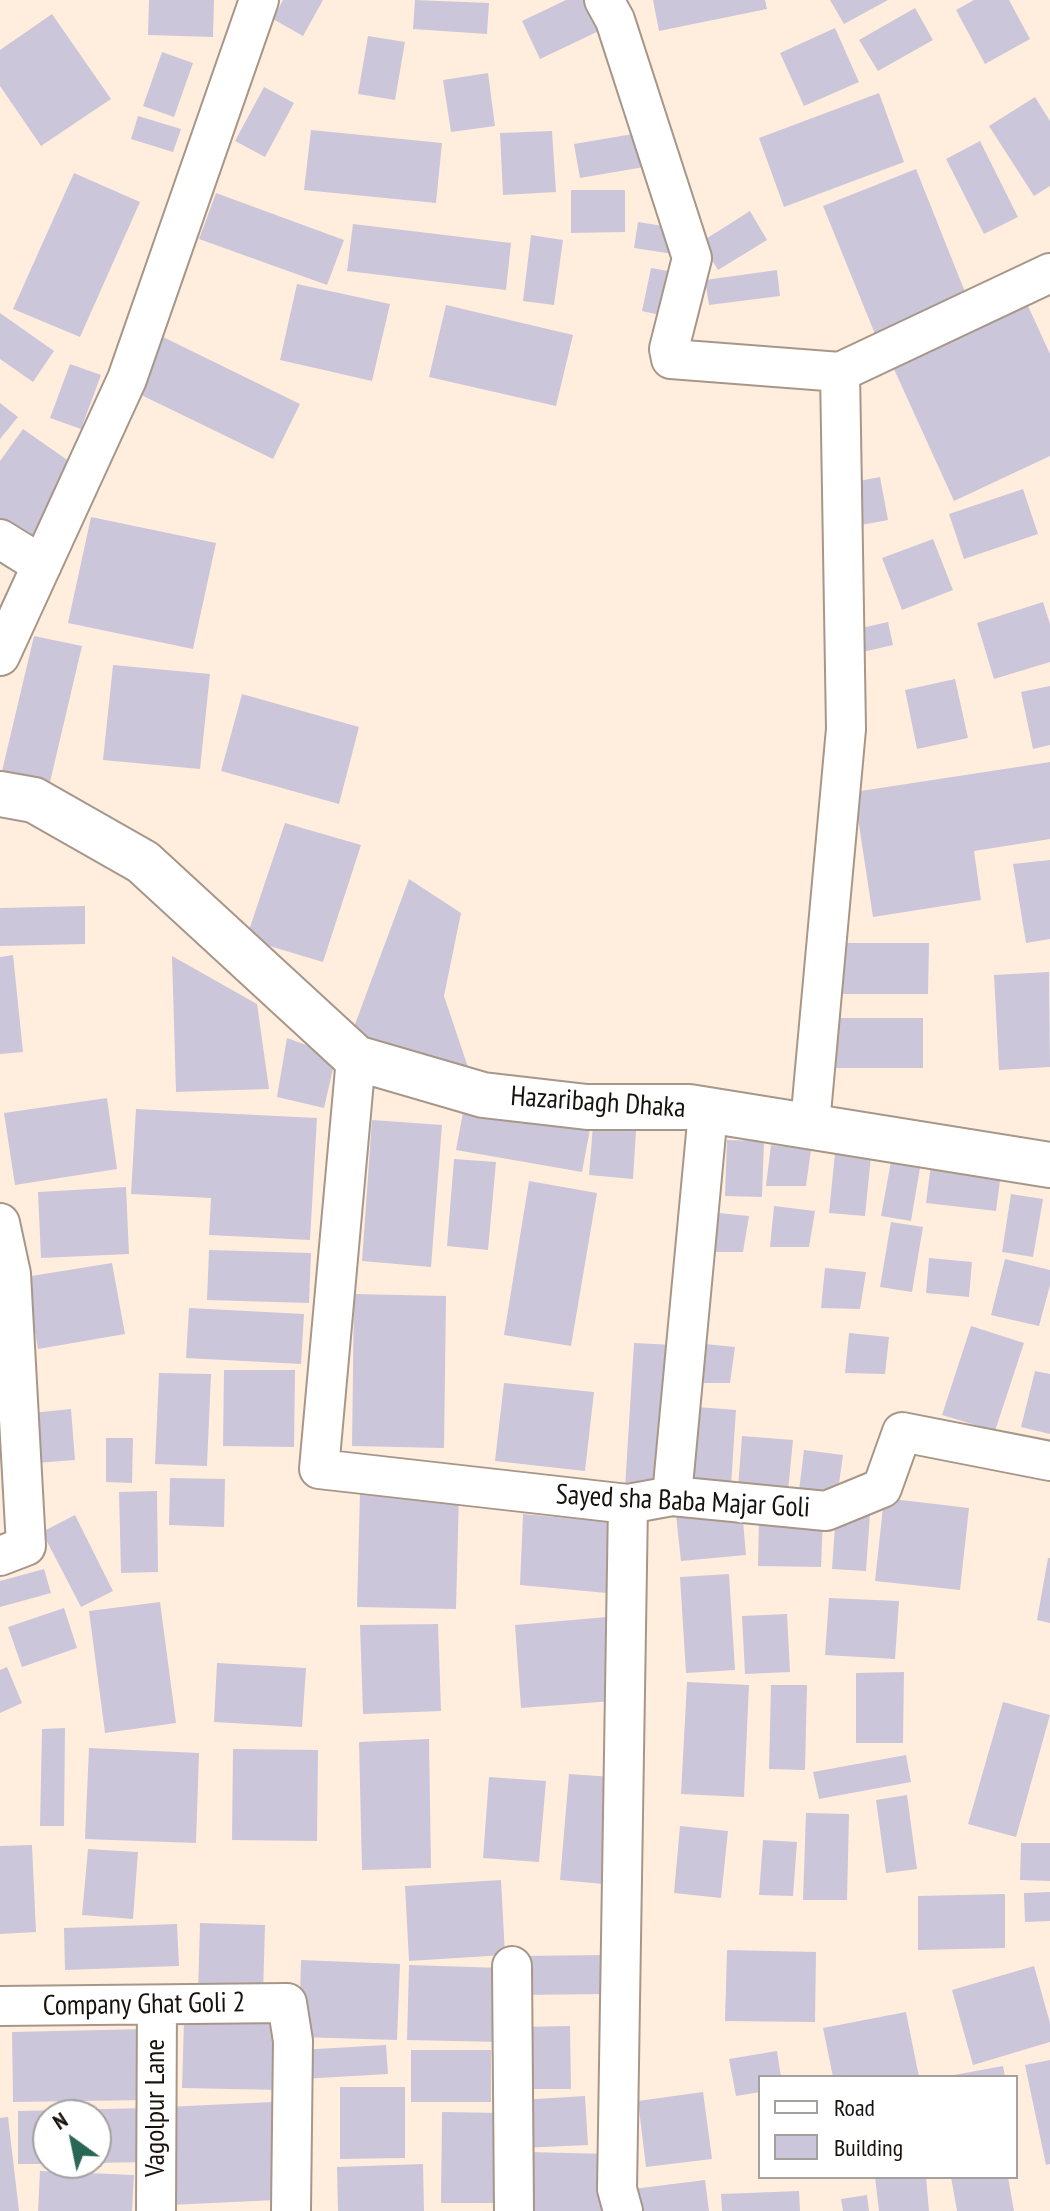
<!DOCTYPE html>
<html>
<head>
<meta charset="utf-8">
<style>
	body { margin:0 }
	#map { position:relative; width:1050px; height:2211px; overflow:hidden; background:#ffeede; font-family:"PT Sans Narrow",sans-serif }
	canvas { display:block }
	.legend { position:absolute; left:758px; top:2075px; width:260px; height:104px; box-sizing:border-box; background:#fff; border:2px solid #a3a09e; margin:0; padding:10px 14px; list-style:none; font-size:24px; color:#18120d }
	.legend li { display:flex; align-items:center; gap:16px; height:40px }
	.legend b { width:40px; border:2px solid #a3a09e }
	.north { position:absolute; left:32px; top:2099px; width:80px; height:80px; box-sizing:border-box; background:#fff; border:2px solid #a3a09e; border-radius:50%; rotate:327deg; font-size:22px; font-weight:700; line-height:32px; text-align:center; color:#18120d }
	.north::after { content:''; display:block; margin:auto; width:28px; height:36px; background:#286754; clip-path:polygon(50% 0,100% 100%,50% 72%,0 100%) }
</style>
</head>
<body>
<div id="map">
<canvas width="1050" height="2211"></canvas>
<ul class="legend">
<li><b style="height:10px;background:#fff"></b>Road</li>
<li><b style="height:22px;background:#ccc6da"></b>Building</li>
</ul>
<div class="north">N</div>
</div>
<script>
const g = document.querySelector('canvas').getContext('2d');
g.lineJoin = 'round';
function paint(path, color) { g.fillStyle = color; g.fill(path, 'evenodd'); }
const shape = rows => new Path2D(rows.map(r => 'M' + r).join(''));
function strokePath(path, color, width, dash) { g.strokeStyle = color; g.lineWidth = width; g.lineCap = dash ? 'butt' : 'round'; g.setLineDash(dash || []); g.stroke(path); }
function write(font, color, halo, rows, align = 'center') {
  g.font = font + ' "PT Sans Narrow",sans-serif'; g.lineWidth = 7; g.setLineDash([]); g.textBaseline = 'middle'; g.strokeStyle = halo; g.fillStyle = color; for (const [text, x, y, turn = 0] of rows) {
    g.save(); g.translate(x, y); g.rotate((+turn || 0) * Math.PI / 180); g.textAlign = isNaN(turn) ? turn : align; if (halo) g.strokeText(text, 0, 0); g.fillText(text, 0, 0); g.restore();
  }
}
const building = shape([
	[149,0,214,0,213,37,148,35],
	[283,0,323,0,303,36,273,19],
	[415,0,489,3,487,34,413,29],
	[566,0,586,0,601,30,540,59,522,21],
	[653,0,765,0,767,9,659,31],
	[830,0,888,0,844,24],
	[974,0,1009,0,1030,39,985,64,956,10],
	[915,8,933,40,878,71,859,40],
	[52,14,111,99,41,146,0,86,0,50],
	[835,28,859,82,804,106,780,53],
	[368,36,405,42,395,100,358,94],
	[162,52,193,63,174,117,143,106],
	[488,73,495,126,451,132,443,80],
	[264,87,294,103,265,157,235,141],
	[879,93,904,162,784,207,759,138],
	[1035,97,1050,121,1050,186,1034,196,989,126],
	[138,116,181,129,173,152,131,139],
	[311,130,442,143,436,203,304,190],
	[552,131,556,192,503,195,500,133],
	[639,133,644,167,580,178,574,144],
	[980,141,1018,217,984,234,946,159],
	[916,169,969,302,877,339,823,206],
	[74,173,140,202,80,337,13,309],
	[571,190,625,190,625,232,571,233],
	[216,193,344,240,327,285,199,239],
	[750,211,767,240,718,270,701,242],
	[638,222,676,228,673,254,634,248],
	[353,224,511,243,506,290,347,271],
	[531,235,563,240,554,305,523,301],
	[651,268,674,272,664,316,642,311],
	[777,270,780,296,709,305,705,280],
	[297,284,390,304,372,381,280,360],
	[1023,295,1050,354,1050,456,954,501,888,356],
	[446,305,573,335,556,406,429,377],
	[0,313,54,351,33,382,0,359],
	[161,336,300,404,273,459,133,391],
	[70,364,101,375,81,429,50,418],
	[0,403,18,417,0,439],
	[23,429,83,471,32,542,0,520,0,461],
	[880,477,888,520,856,526,848,483],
	[1023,489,1038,534,964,559,949,514],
	[91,517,216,543,193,649,68,623],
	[933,539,953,590,902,610,882,558],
	[1043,602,1050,624,1050,662,994,679,977,623],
	[888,622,893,645,854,654,848,631],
	[34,636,82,646,50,782,2,771],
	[113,665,210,674,200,769,103,760],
	[955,679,968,738,917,749,905,690],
	[1050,686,1050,745,1033,749,1021,692],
	[242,694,359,727,339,804,221,771],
	[1050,762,1050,839,974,851,981,900,873,917,854,792],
	[285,823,361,845,323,962,246,939],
	[1050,860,1050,939,1026,943,1013,864],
	[409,879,461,913,444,996,471,1076,348,1043],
	[85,906,85,944,0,946,0,908],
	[835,943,929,943,928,994,834,994],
	[13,955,23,1052,0,1054,0,957],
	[172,956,257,1004,269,1089,176,1092],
	[1049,972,1050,1067,999,1070,994,975],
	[829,1018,923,1018,923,1068,829,1068],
	[287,1038,336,1056,324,1108,277,1097],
	[107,1098,117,1169,15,1185,4,1113],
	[464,1107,590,1129,582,1172,456,1150],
	[136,1109,317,1118,310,1240,209,1235,211,1198,131,1194],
	[594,1113,637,1115,633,1179,589,1175],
	[372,1120,442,1125,431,1267,362,1261],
	[727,1140,764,1141,762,1197,725,1196],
	[836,1143,872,1146,865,1216,829,1213],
	[771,1145,811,1150,806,1186,766,1186],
	[894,1145,923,1150,911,1221,881,1216],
	[932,1157,1002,1165,996,1211,926,1203],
	[454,1159,496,1162,488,1250,447,1246],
	[529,1181,597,1193,571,1346,504,1335],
	[126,1187,129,1254,41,1258,38,1192],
	[1011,1194,1043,1199,1033,1257,1002,1252],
	[774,1206,815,1211,809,1247,770,1247],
	[709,1212,749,1216,743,1252,704,1252],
	[891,1222,923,1227,912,1292,880,1287],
	[209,1250,311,1253,309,1303,207,1300],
	[929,1258,972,1262,969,1297,926,1293],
	[1005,1259,1050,1270,1050,1285,1039,1326,991,1315],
	[112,1263,125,1334,38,1349,25,1277],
	[825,1268,866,1272,860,1309,821,1308],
	[354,1294,446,1296,444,1448,352,1446],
	[189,1308,304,1314,301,1364,186,1358],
	[971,1326,1024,1343,995,1431,942,1415],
	[849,1333,889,1337,885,1374,845,1373],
	[634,1343,674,1345,665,1490,625,1488],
	[695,1343,735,1347,730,1383,690,1383],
	[224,1370,295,1370,294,1447,223,1446],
	[1035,1371,1050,1374,1050,1434,1021,1427],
	[159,1373,211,1374,207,1466,155,1464],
	[504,1383,594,1392,585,1471,495,1461],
	[697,1407,736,1410,731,1486,690,1482],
	[71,1409,75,1460,36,1463,32,1413],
	[742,1436,793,1440,788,1491,738,1487],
	[106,1438,133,1438,132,1483,106,1482],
	[804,1450,843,1455,838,1491,799,1491],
	[170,1478,225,1479,224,1527,169,1525],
	[157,1491,158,1572,121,1573,119,1492],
	[360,1491,459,1494,456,1609,357,1607],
	[884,1498,969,1508,960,1590,875,1581],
	[742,1509,746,1555,681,1561,676,1515],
	[836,1512,870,1514,866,1571,832,1569],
	[523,1514,611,1522,607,1593,520,1585],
	[75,1515,113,1591,81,1607,42,1532],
	[759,1517,823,1518,821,1567,758,1566],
	[1048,1558,1050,1558,1050,1623,1037,1620],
	[44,1569,51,1593,0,1607,0,1581],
	[729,1574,735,1670,686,1673,680,1577],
	[829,1598,899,1601,895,1659,825,1655],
	[160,1602,176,1723,105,1733,89,1611],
	[64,1608,77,1648,22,1667,8,1627],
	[787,1614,790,1672,745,1674,742,1616],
	[607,1617,613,1701,521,1708,515,1625],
	[438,1624,441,1711,363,1714,360,1625],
	[217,1663,306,1668,302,1727,214,1722],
	[7,1667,22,1703,0,1713,0,1670],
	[904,1672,903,1743,856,1743,856,1673],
	[687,1682,749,1685,744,1797,681,1794],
	[771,1685,807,1685,805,1770,769,1769],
	[1003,1702,1050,1715,1016,1837,968,1824],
	[65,1728,64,1826,40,1826,42,1729],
	[429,1739,431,1868,362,1870,359,1742],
	[89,1748,199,1753,196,1843,85,1839],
	[233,1749,318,1750,317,1841,232,1840],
	[906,1755,911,1782,819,1799,813,1772],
	[569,1774,613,1777,603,1884,560,1880],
	[489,1777,546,1781,539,1862,483,1858],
	[907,1795,917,1869,886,1873,876,1800],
	[806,1813,849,1814,847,1900,803,1900],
	[680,1826,728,1831,721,1898,674,1893],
	[763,1840,797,1842,793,1896,759,1895],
	[1021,1843,1050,1843,1050,1881,1020,1880],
	[32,1845,36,1932,0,1934,0,1846],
	[88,1849,138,1852,133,1919,82,1915],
	[501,1880,505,1955,409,1961,405,1886],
	[1050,1892,1050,1921,1025,1922,1024,1893],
	[1005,1894,1005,1948,918,1950,918,1896],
	[200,1923,265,1925,263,1995,198,1993],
	[177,1924,179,1966,65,1970,64,1928],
	[727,1950,816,1952,815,2022,725,2021],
	[605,1955,606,1994,519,1995,518,1956],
	[301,1960,400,1964,397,2040,299,2037],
	[409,1965,503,1968,501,2042,407,2040],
	[1034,1966,1050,2023,1050,2042,973,2065,952,1990],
	[906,2012,919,2077,833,2077,823,2028],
	[184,2021,283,2024,281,2090,182,2088],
	[570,2026,571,2089,518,2089,518,2027],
	[146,2029,148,2100,13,2102,12,2032],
	[386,2045,388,2074,301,2079,299,2050],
	[411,2050,491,2050,491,2102,411,2102],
	[777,2051,781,2077,760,2077,760,2092,736,2096,729,2059],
	[1050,2060,1050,2164,1046,2165,1025,2065],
	[1003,2066,1005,2077,954,2077,954,2075],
	[340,2087,405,2087,405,2158,340,2159],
	[703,2092,712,2159,646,2167,638,2101],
	[585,2096,588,2145,521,2148,519,2100],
	[273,2102,277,2200,169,2205,165,2107],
	[147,2108,148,2162,96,2163,96,2115,48,2115,48,2164,18,2164,18,2111],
	[442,2112,504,2113,503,2203,441,2203],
	[8,2117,19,2211,0,2211,0,2118],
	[528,2152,609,2154,606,2211,525,2211],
	[423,2164,424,2211,338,2211,337,2167],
	[40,2171,134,2175,132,2211,38,2211],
	[875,2177,926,2177,929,2211,879,2211],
	[951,2177,1008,2177,1014,2211,957,2211],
	[705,2180,709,2211,636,2211,633,2189],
	[799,2191,800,2211,722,2211,721,2194],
	[867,2195,869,2211,843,2211,841,2199]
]);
const street = shape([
	[604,0,615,20,692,258,669,349,671,359,840,372,846,729,810,1124],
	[840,372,1050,273],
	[0,539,42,565],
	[0,656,127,379,259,0],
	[356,1058,319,1469,628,1504,672,1496,826,1511,882,1488,902,1432,1050,1461],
	[0,1223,11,1274,26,1546,0,1556],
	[672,1496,708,1112],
	[512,1966,514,2211],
	[0,2006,287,2003,293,2041,291,2211],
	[156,2211,157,2005],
	[623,2211,617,2189,628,1504]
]);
const secondary = shape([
	[0,794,34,800,143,862,356,1058,483,1095,587,1107,689,1107,1050,1165]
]);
const streetNames = [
	["Hazaribagh Dhaka",598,1103,4],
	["Sayed sha Baba Majar Goli",683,1502,3],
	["Company Ghat Goli 2",144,2005,-1],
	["Vagolpur Lane",156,2108,-90]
];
paint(building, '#ccc6da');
strokePath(street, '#a79789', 42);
strokePath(secondary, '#a79789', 48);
strokePath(street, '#fff', 38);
strokePath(secondary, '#fff', 44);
write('28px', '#18120d', '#fff', streetNames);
</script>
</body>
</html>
